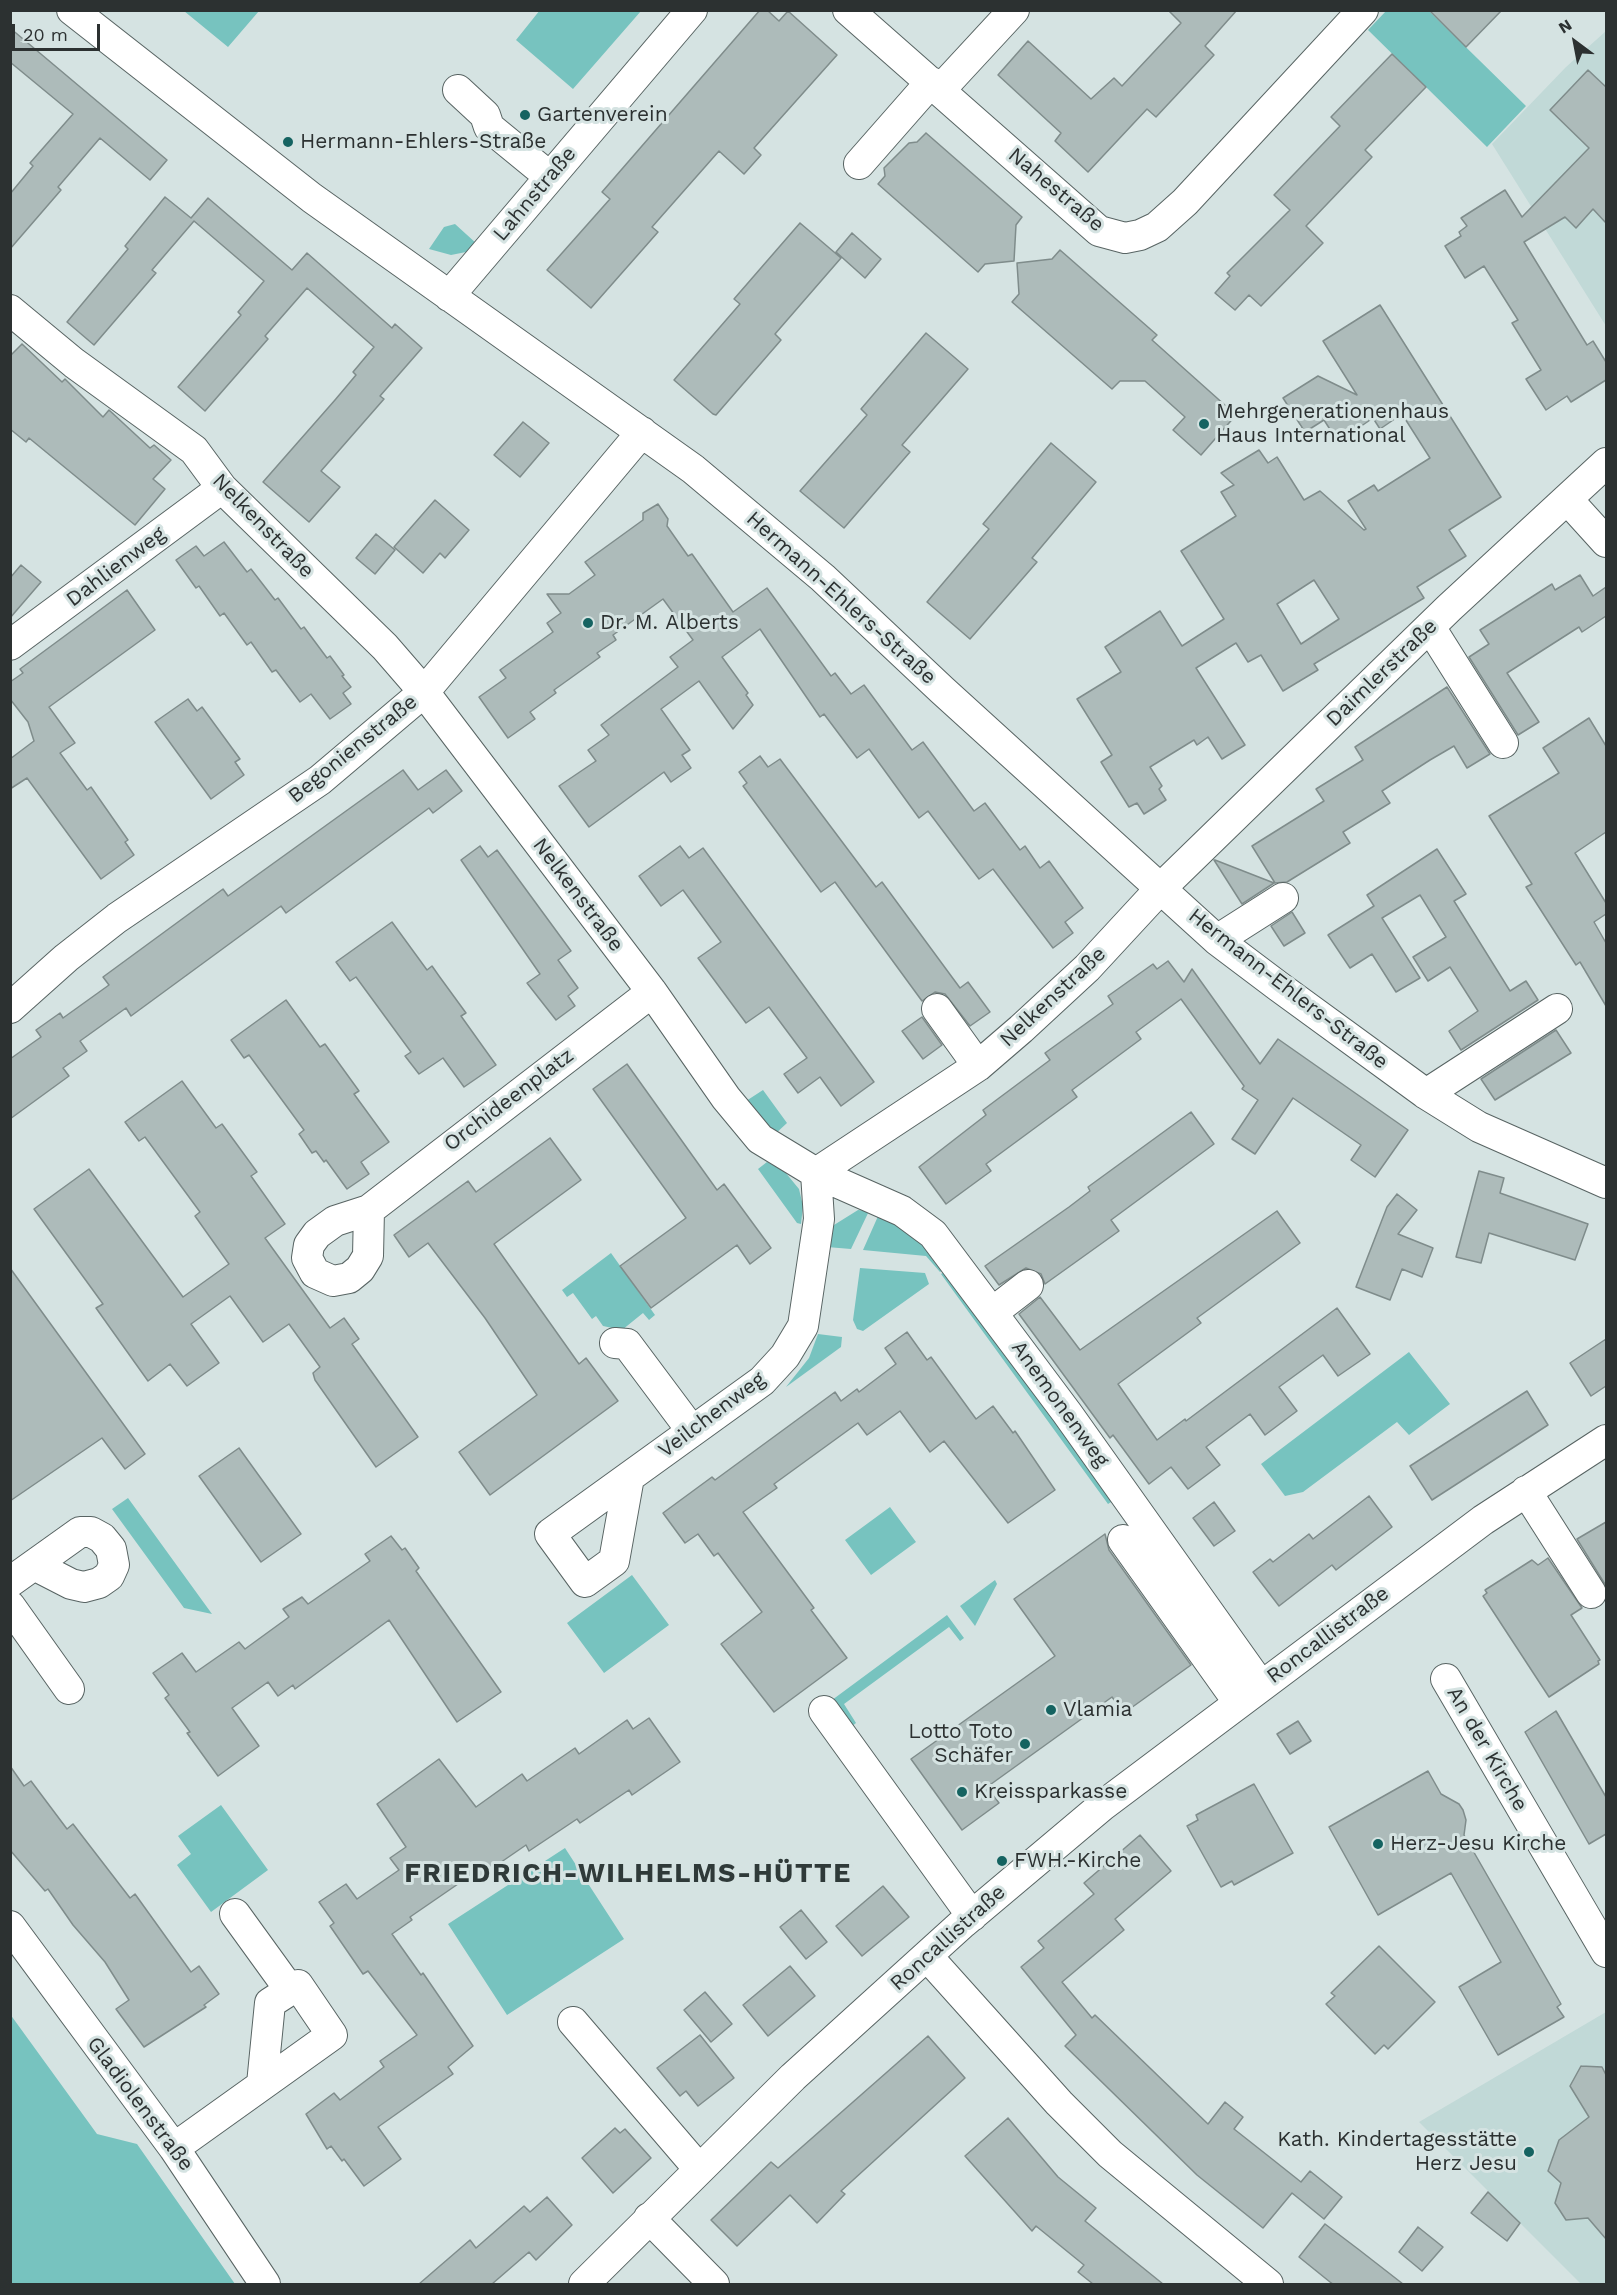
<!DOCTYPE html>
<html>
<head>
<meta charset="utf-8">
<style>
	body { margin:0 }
	#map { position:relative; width:1617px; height:2295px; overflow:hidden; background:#d5e3e2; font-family:"Work Sans",sans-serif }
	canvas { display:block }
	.frame { position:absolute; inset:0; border:12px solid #2c3131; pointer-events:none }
	.north { position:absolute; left:1545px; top:12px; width:60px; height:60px; -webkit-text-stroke:4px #d5e3e2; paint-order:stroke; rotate:328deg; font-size:16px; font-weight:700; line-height:24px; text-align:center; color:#2c3131 }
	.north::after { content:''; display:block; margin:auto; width:21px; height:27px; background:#2c3131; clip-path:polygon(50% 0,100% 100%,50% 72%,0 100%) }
	.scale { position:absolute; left:12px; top:24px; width:88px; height:27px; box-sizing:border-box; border:3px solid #2c3131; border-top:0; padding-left:8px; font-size:18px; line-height:21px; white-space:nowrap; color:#2c3131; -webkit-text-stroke:4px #d5e3e2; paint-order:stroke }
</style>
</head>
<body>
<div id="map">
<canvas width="1617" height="2295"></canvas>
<div class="frame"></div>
<div class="north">N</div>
<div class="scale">20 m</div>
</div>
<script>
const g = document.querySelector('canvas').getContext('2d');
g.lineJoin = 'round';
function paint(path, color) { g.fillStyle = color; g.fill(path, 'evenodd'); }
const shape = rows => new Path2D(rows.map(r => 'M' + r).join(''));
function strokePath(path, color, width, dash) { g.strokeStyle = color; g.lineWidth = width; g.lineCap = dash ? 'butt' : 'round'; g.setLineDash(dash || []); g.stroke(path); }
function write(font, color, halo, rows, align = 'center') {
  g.font = font + ' "Work Sans",sans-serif'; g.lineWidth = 6; g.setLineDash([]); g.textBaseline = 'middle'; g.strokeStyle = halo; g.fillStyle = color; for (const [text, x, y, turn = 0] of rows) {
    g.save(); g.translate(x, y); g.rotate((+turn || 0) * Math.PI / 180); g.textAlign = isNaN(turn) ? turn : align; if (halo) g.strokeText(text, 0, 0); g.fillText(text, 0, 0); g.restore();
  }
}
const built = shape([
	[1606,31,1606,326,1492,144,1566,67],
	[1606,2012,1606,2284,1581,2284,1419,2122]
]);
const green = shape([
	[540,10,641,10,641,11,573,89,516,40],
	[184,11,259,11,228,47],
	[1386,11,1429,11,1526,106,1487,147,1368,30],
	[455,224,477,244,466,252,451,255,429,249,444,227],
	[763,1090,787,1123,773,1136,743,1103],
	[767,1162,785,1172,799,1189,803,1206,801,1224,797,1223,758,1169],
	[858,1210,869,1211,851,1249,827,1247,829,1233,834,1225],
	[879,1214,903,1226,946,1268,940,1272,926,1256,863,1250],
	[611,1253,655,1315,649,1320,643,1313,622,1330,603,1326,596,1316,592,1319,573,1293,567,1297,562,1290],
	[860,1268,925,1273,929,1284,863,1331,857,1329,853,1320],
	[950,1268,1119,1497,1108,1504,941,1274],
	[818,1334,842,1337,841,1347,786,1387,809,1358],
	[1409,1352,1450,1404,1409,1435,1397,1422,1303,1492,1285,1496,1261,1464],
	[128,1498,212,1614,184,1608,112,1509],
	[890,1507,916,1542,871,1575,845,1540],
	[632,1575,669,1625,604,1673,567,1623],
	[995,1580,997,1584,975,1626,960,1606],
	[947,1615,964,1638,960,1641,949,1627,844,1704,856,1723,847,1730,828,1703],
	[221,1805,268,1870,211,1912,177,1865,191,1854,178,1836],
	[565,1848,624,1939,507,2015,448,1924],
	[10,2014,97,2134,137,2144,235,2284,11,2284]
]);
const building = shape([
	[760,10,767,10,779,21,788,11,837,55,754,148,761,155,744,174,719,151,652,227,658,232,591,308,547,270,610,199,602,192,760,10],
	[1168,10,1237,10,1205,46,1214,55,1156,117,1147,109,1088,172,1055,141,1061,133,998,75,1028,41,1091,99,1114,78,1122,86,1181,23,1168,10],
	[1429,10,1502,10,1466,47,1429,10],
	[10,28,167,160,150,180,100,138,58,187,61,190,10,249,10,194,33,166,30,163,73,114,10,62,10,28],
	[1392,54,1426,87,1365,150,1372,157,1306,226,1323,243,1261,306,1249,295,1235,310,1215,293,1230,276,1227,273,1290,210,1274,195,1340,126,1331,117,1392,54],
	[1588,70,1606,87,1606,223,1593,209,1576,228,1565,217,1524,242,1587,345,1593,341,1606,362,1606,380,1571,402,1567,396,1546,410,1526,379,1541,370,1512,323,1518,320,1484,266,1465,278,1445,246,1461,236,1459,232,1467,226,1461,218,1505,190,1522,217,1589,148,1550,110,1588,70],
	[926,133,1022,217,1016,225,1014,261,985,264,978,272,878,184,885,176,884,168,909,143,917,142,926,133],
	[165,197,191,218,208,198,292,270,307,253,392,328,395,324,422,348,380,396,384,399,321,471,340,487,309,522,263,482,335,400,356,375,353,372,374,347,307,288,265,336,268,339,205,411,178,387,241,315,238,312,264,281,194,221,152,270,156,273,94,345,67,322,128,249,125,246,165,197],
	[800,223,841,258,775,334,781,340,716,415,713,414,674,380,740,304,734,299,800,223],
	[852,233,881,259,865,278,836,252,852,233],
	[1060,250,1157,335,1152,340,1236,415,1201,455,1173,430,1185,417,1145,381,1120,381,1112,389,1012,302,1019,294,1017,263,1052,259,1060,250],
	[1380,305,1501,497,1449,530,1466,556,1417,587,1424,598,1314,664,1318,670,1283,691,1261,655,1248,662,1236,643,1196,668,1245,745,1222,759,1208,737,1197,745,1194,740,1150,767,1162,786,1159,789,1166,800,1144,814,1137,803,1129,807,1101,762,1112,755,1077,699,1121,672,1105,647,1160,611,1182,646,1224,619,1181,551,1236,516,1221,492,1234,485,1221,473,1259,450,1268,463,1277,457,1304,500,1320,491,1364,530,1366,529,1348,501,1374,485,1378,491,1430,458,1402,414,1380,429,1373,418,1338,442,1324,420,1305,432,1283,398,1318,376,1357,395,1323,341,1380,305],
	[1314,580,1339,619,1301,644,1277,604,1314,580],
	[926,333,968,369,902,445,910,452,844,528,800,491,867,415,861,409,926,333],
	[22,344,62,382,65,379,103,417,109,410,150,448,154,445,171,460,153,479,165,489,135,525,29,438,26,442,10,429,10,356,22,344],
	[523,422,549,443,520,477,494,455,523,422],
	[1051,443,1096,482,1032,558,1037,562,970,639,927,602,989,529,983,524,1051,443],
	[435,500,469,530,445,558,440,553,423,573,394,547,435,500],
	[658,504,668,519,667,526,688,556,692,554,733,612,767,588,831,676,835,673,851,694,864,685,912,750,923,742,974,811,985,803,1020,850,1025,846,1040,868,1049,861,1083,908,1065,922,1073,933,1053,948,993,869,979,879,928,811,919,818,869,749,857,758,824,714,820,717,760,629,722,657,748,693,746,695,753,705,733,729,699,681,661,709,690,750,682,755,691,768,671,782,664,772,589,827,559,786,596,761,588,750,609,735,601,725,678,667,670,657,693,640,663,599,613,635,616,640,597,653,600,657,554,690,556,693,530,712,535,719,508,738,479,697,506,678,500,670,553,632,547,623,561,613,547,594,569,594,595,575,585,562,643,520,643,513,658,504],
	[376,534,395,550,375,574,356,558,376,534],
	[224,542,247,572,251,569,275,600,278,598,301,629,304,627,327,658,330,656,344,675,342,676,351,687,343,693,351,704,330,719,311,694,300,702,276,670,272,672,251,642,247,645,224,613,220,616,199,586,196,588,176,560,196,546,204,556,224,542],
	[21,565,41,582,10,618,10,578,21,565],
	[1580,575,1593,596,1606,587,1606,616,1582,632,1579,627,1507,673,1539,722,1518,735,1469,657,1489,644,1480,630,1552,584,1555,590,1580,575],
	[127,590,155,630,49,707,75,743,60,753,87,790,91,787,128,840,125,842,134,855,101,879,27,778,10,789,10,759,34,741,28,722,10,699,10,682,23,673,20,669,127,590],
	[1447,687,1490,754,1467,768,1454,746,1430,760,1382,791,1390,803,1343,832,1350,843,1287,882,1275,883,1252,846,1324,801,1316,789,1363,760,1355,747,1447,687],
	[188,699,197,711,202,707,240,759,235,762,244,775,211,799,155,722,188,699],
	[1589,718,1606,746,1606,832,1575,853,1606,903,1606,914,1594,922,1606,943,1606,1006,1580,962,1576,965,1526,887,1532,884,1489,816,1559,773,1543,748,1589,718],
	[760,756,768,767,780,759,876,887,882,882,960,988,968,982,990,1012,970,1026,945,994,935,992,922,1001,835,882,821,892,743,786,747,783,739,772,760,756],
	[403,770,418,790,446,770,462,791,433,813,429,808,286,913,281,906,131,1016,126,1008,80,1041,87,1051,63,1068,69,1076,10,1119,10,1059,41,1037,36,1030,60,1013,63,1018,109,985,103,977,223,889,228,896,403,770],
	[480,846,488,857,497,850,571,951,558,960,578,988,568,996,575,1006,556,1020,527,983,540,974,461,860,480,846],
	[680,846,689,858,703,848,874,1082,841,1106,820,1077,798,1093,784,1074,807,1058,769,1007,746,1023,698,958,721,942,683,890,661,906,639,876,680,846],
	[1437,849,1466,894,1454,901,1510,991,1526,981,1538,1000,1461,1050,1449,1031,1478,1011,1450,967,1428,981,1413,957,1446,937,1420,895,1382,918,1420,978,1396,992,1372,954,1350,968,1328,935,1374,906,1367,895,1437,849],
	[1214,860,1215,860,1274,883,1242,904,1214,860],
	[1292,912,1305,933,1284,946,1271,926,1292,912],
	[392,922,427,970,432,966,439,976,466,1013,461,1016,496,1065,464,1087,443,1058,419,1074,405,1056,411,1052,356,977,350,981,336,962,392,922],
	[1168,961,1184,982,1192,969,1260,1064,1278,1039,1408,1130,1375,1177,1351,1160,1361,1145,1293,1098,1255,1154,1232,1139,1258,1100,1242,1089,1244,1086,1181,999,1136,1032,1141,1039,1072,1090,1077,1097,986,1164,991,1171,946,1204,919,1167,986,1115,983,1110,1050,1060,1045,1053,1113,1004,1108,996,1153,964,1157,969,1168,961],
	[286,1000,320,1047,325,1044,359,1091,354,1094,389,1142,361,1162,369,1174,347,1189,326,1160,324,1162,316,1151,312,1153,299,1134,304,1130,249,1055,244,1058,231,1040,286,1000],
	[922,1017,942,1045,923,1059,902,1031,922,1017],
	[1556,1030,1571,1053,1495,1100,1481,1079,1556,1030],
	[627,1064,717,1190,724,1184,771,1248,750,1264,737,1245,651,1308,620,1266,686,1218,593,1089,627,1064],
	[182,1081,216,1128,222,1124,257,1172,251,1176,285,1224,265,1238,330,1328,344,1318,359,1339,352,1344,418,1437,376,1467,315,1380,313,1373,320,1367,289,1324,263,1342,230,1296,191,1324,219,1363,187,1386,170,1364,148,1381,96,1308,103,1304,34,1209,89,1169,183,1297,229,1264,195,1216,200,1212,145,1137,139,1141,125,1122,182,1081],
	[1191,1112,1214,1144,1111,1220,1119,1231,1045,1284,1041,1274,1026,1268,999,1285,985,1266,1069,1207,1090,1191,1088,1187,1191,1112],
	[550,1138,581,1180,494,1244,579,1364,586,1358,618,1401,490,1495,459,1452,537,1395,485,1318,428,1243,409,1257,394,1235,468,1181,476,1192,550,1138],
	[1479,1171,1504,1178,1500,1193,1588,1224,1575,1260,1489,1233,1481,1263,1456,1257,1479,1171],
	[1397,1194,1417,1210,1398,1234,1433,1248,1422,1277,1402,1269,1390,1300,1356,1287,1387,1207,1397,1194],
	[1277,1211,1300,1243,1197,1318,1201,1323,1118,1384,1157,1440,1185,1419,1186,1421,1337,1308,1370,1354,1338,1376,1323,1355,1279,1387,1297,1411,1265,1435,1250,1414,1206,1447,1220,1465,1188,1489,1171,1467,1149,1484,1113,1435,1110,1438,1019,1314,1040,1297,1080,1350,1277,1211],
	[10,1268,145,1454,125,1469,102,1438,10,1501,10,1268],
	[907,1332,927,1360,931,1357,976,1419,993,1406,1013,1433,1015,1431,1055,1490,1008,1523,944,1441,930,1452,900,1411,867,1435,858,1423,774,1484,777,1488,743,1512,814,1608,811,1610,847,1658,774,1712,721,1644,762,1612,718,1553,714,1556,698,1534,685,1543,663,1513,712,1477,715,1480,835,1392,841,1401,857,1389,859,1392,896,1364,885,1348,907,1332],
	[1606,1339,1606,1386,1591,1396,1570,1363,1606,1339],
	[1527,1391,1548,1425,1432,1500,1410,1466,1527,1391],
	[239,1448,301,1534,261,1562,199,1476,239,1448],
	[1369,1496,1392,1527,1336,1570,1332,1565,1279,1606,1253,1572,1270,1559,1273,1562,1309,1534,1313,1539,1369,1496],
	[1214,1502,1235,1531,1214,1546,1193,1518,1214,1502],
	[1606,1522,1606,1586,1577,1539,1606,1522],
	[1105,1534,1109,1550,1191,1665,1124,1713,1112,1697,1094,1710,987,1787,999,1803,962,1830,911,1759,1055,1656,1014,1599,1105,1534],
	[391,1536,402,1550,405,1548,419,1568,416,1571,501,1692,457,1722,389,1620,295,1689,293,1685,278,1696,268,1682,232,1708,259,1746,218,1776,187,1733,190,1732,165,1698,169,1695,153,1673,182,1653,196,1672,239,1642,245,1649,289,1617,283,1609,302,1597,308,1604,370,1561,365,1554,391,1536],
	[1548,1558,1582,1608,1571,1615,1600,1660,1598,1661,1599,1664,1549,1697,1483,1596,1487,1593,1485,1590,1532,1560,1538,1565,1548,1558],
	[1556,1711,1606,1797,1606,1834,1589,1844,1525,1732,1556,1711],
	[649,1718,680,1762,632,1795,629,1790,580,1823,577,1819,529,1851,526,1845,478,1878,474,1873,410,1917,412,1920,392,1934,421,1975,423,1973,473,2046,448,2067,453,2074,378,2127,401,2159,364,2186,344,2159,342,2161,331,2146,327,2149,306,2114,334,2093,340,2100,384,2067,380,2061,417,2035,368,1971,363,1974,330,1926,334,1923,319,1902,346,1884,357,1899,399,1870,390,1858,406,1847,377,1804,439,1759,476,1807,522,1774,527,1781,575,1748,579,1754,627,1720,633,1729,649,1718],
	[1298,1721,1311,1741,1290,1754,1277,1734,1298,1721],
	[10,1766,24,1786,31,1781,67,1829,73,1824,130,1898,135,1894,191,1972,199,1966,219,1994,204,2005,206,2007,144,2047,116,2009,129,2000,105,1962,73,1925,48,1889,45,1891,10,1850,10,1766],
	[1428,1771,1441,1794,1459,1804,1463,1810,1466,1820,1464,1835,1561,2004,1557,2007,1564,2017,1498,2055,1459,1987,1501,1962,1451,1873,1378,1915,1329,1827,1428,1771],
	[1254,1784,1293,1853,1234,1885,1232,1881,1221,1887,1187,1826,1198,1820,1196,1815,1254,1784],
	[1140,1835,1171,1871,1115,1919,1124,1930,1062,1982,1092,2018,1095,2015,1208,2124,1225,2102,1243,2117,1234,2129,1267,2155,1301,2182,1310,2171,1342,2197,1324,2219,1292,2193,1263,2228,1197,2175,1065,2046,1076,2035,1021,1967,1044,1948,1038,1941,1094,1894,1084,1883,1140,1835],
	[883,1886,909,1917,862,1956,836,1926,883,1886],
	[801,1910,827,1942,806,1959,780,1927,801,1910],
	[1379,1946,1435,2002,1388,2049,1384,2045,1375,2054,1326,2004,1335,1996,1331,1993,1379,1946],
	[790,1966,815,1996,768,2036,743,2005,790,1966],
	[705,1992,732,2024,711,2042,684,2010,705,1992],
	[700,2035,734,2078,698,2106,686,2091,680,2096,657,2068,700,2035],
	[928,2036,965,2078,841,2191,845,2194,817,2223,790,2195,737,2246,711,2220,771,2162,778,2168,928,2036],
	[1581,2066,1602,2067,1606,2075,1606,2239,1588,2218,1566,2220,1555,2203,1561,2183,1548,2171,1559,2140,1589,2117,1570,2086,1581,2066],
	[1008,2118,1058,2177,1096,2208,1085,2221,1163,2284,1093,2284,1078,2272,1084,2265,1036,2226,1032,2231,965,2156,1008,2118],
	[615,2128,620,2133,625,2129,651,2158,613,2193,582,2158,615,2128],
	[1488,2192,1520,2223,1507,2241,1471,2213,1488,2192],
	[547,2197,572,2225,536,2260,529,2252,492,2284,419,2284,470,2240,476,2248,524,2206,530,2212,547,2197],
	[1325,2224,1358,2249,1403,2284,1333,2284,1330,2282,1299,2257,1325,2224],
	[1418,2227,1443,2247,1422,2271,1399,2252,1418,2227]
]);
const minor = shape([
	[72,10,312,198,693,469,823,578,942,690,1217,940,1278,986,1426,1094,1479,1127,1606,1183],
	[848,10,1099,231,1125,238,1140,235,1157,227,1185,202,1363,10],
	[458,90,485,115,489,127,550,177],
	[940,90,1014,10],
	[859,164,931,82],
	[449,296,692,10],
	[10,310,74,363,194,450,222,488,385,647,424,692,652,992,726,1098,760,1139,816,1173,902,1211,933,1234,1067,1413,1261,1686],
	[1567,499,1606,542],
	[1430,627,1503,743],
	[10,645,222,488],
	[1217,940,1283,898],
	[10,1008,66,958,117,918,320,780,424,692,642,432],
	[937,1009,978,1066],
	[1426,1094,1557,1009],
	[816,1173,978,1066,1021,1029,1087,968,1161,888,1449,608,1606,463],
	[369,1210,368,1256,360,1269,349,1278,333,1281,315,1273,307,1258,309,1245,317,1234,335,1221,369,1210,652,992],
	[993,1312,1028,1285],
	[615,1343,627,1344,692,1431],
	[629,1477,614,1561,585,1582,550,1534,762,1381,785,1356,803,1326,819,1219,816,1173],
	[1526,1491,1591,1593],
	[1123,1540,1239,1703],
	[10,1582,80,1532,91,1532,102,1538,111,1549,114,1565,109,1576,99,1583,84,1587,71,1584,34,1565],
	[10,1606,69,1689],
	[1446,1679,1606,1952],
	[824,1711,972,1916],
	[235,1914,290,1990],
	[10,1926,174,2148,265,2284],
	[927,1956,1059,2103,1110,2154,1268,2284],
	[573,2022,699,2169],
	[174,2148,332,2035,298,1985,270,2003,262,2084],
	[649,2218,714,2284],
	[584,2284,793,2077,963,1923,1102,1806,1483,1520,1606,1440]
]);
const markers = [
	[525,115,6,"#156361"],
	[288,142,6,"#156361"],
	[1204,424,6,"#156361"],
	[588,623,6,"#156361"],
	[1051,1710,6,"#156361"],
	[1025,1744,6,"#156361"],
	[962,1792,6,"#156361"],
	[1378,1844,6,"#156361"],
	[1002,1861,6,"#156361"],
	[1529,2152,6,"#156361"]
];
const poiNames = [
	["Gartenverein",537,115],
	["Hermann-Ehlers-Straße",300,142],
	["Mehrgenerationenhaus",1216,412],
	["Haus International",1216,436],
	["Dr. M. Alberts",600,623],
	["Vlamia",1063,1710],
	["Lotto Toto",1013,1732,"right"],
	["Schäfer",1013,1756,"right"],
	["Kreissparkasse",974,1792],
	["Herz-Jesu Kirche",1390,1844],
	["FWH.-Kirche",1014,1861],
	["Kath. Kindertagesstätte",1517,2140,"right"],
	["Herz Jesu",1517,2164,"right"]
];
const streetNames = [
	["Nahestraße",1056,190,40],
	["Lahnstraße",535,194,-50],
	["Nelkenstraße",263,526,46],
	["Dahlienweg",116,567,-37],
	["Hermann-Ehlers-Straße",841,598,42],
	["Daimlerstraße",1382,673,-44],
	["Begonienstraße",353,749,-39],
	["Nelkenstraße",578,895,53],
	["Hermann-Ehlers-Straße",1288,989,38],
	["Nelkenstraße",1053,997,-43],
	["Orchideenplatz",509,1100,-37],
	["Anemonenweg",1060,1404,54],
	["Veilchenweg",712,1415,-37],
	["Roncallistraße",1328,1635,-37],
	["An der Kirche",1487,1749,60],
	["Roncallistraße",948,1938,-42],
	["Gladiolenstraße",140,2104,53]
];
const districtNames = [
	["FRIEDRICH-WILHELMS-HÜTTE",628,1874]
];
paint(built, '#c1d9d7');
paint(green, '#77c3bf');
paint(building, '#adbbba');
strokePath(building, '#7f8c8b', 1.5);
strokePath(minor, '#586463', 32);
strokePath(minor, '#fff', 30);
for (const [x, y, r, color] of markers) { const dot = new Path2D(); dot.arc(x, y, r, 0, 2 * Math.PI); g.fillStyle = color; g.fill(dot); strokePath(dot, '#d5e3e2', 2); }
write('21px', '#2c3131', '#d5e3e2', poiNames, 'left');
write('21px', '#2c3131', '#d5e3e2', streetNames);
g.letterSpacing = '1.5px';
write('bold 27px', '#2f3a39', '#d5e3e2', districtNames);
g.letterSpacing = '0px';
</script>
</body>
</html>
